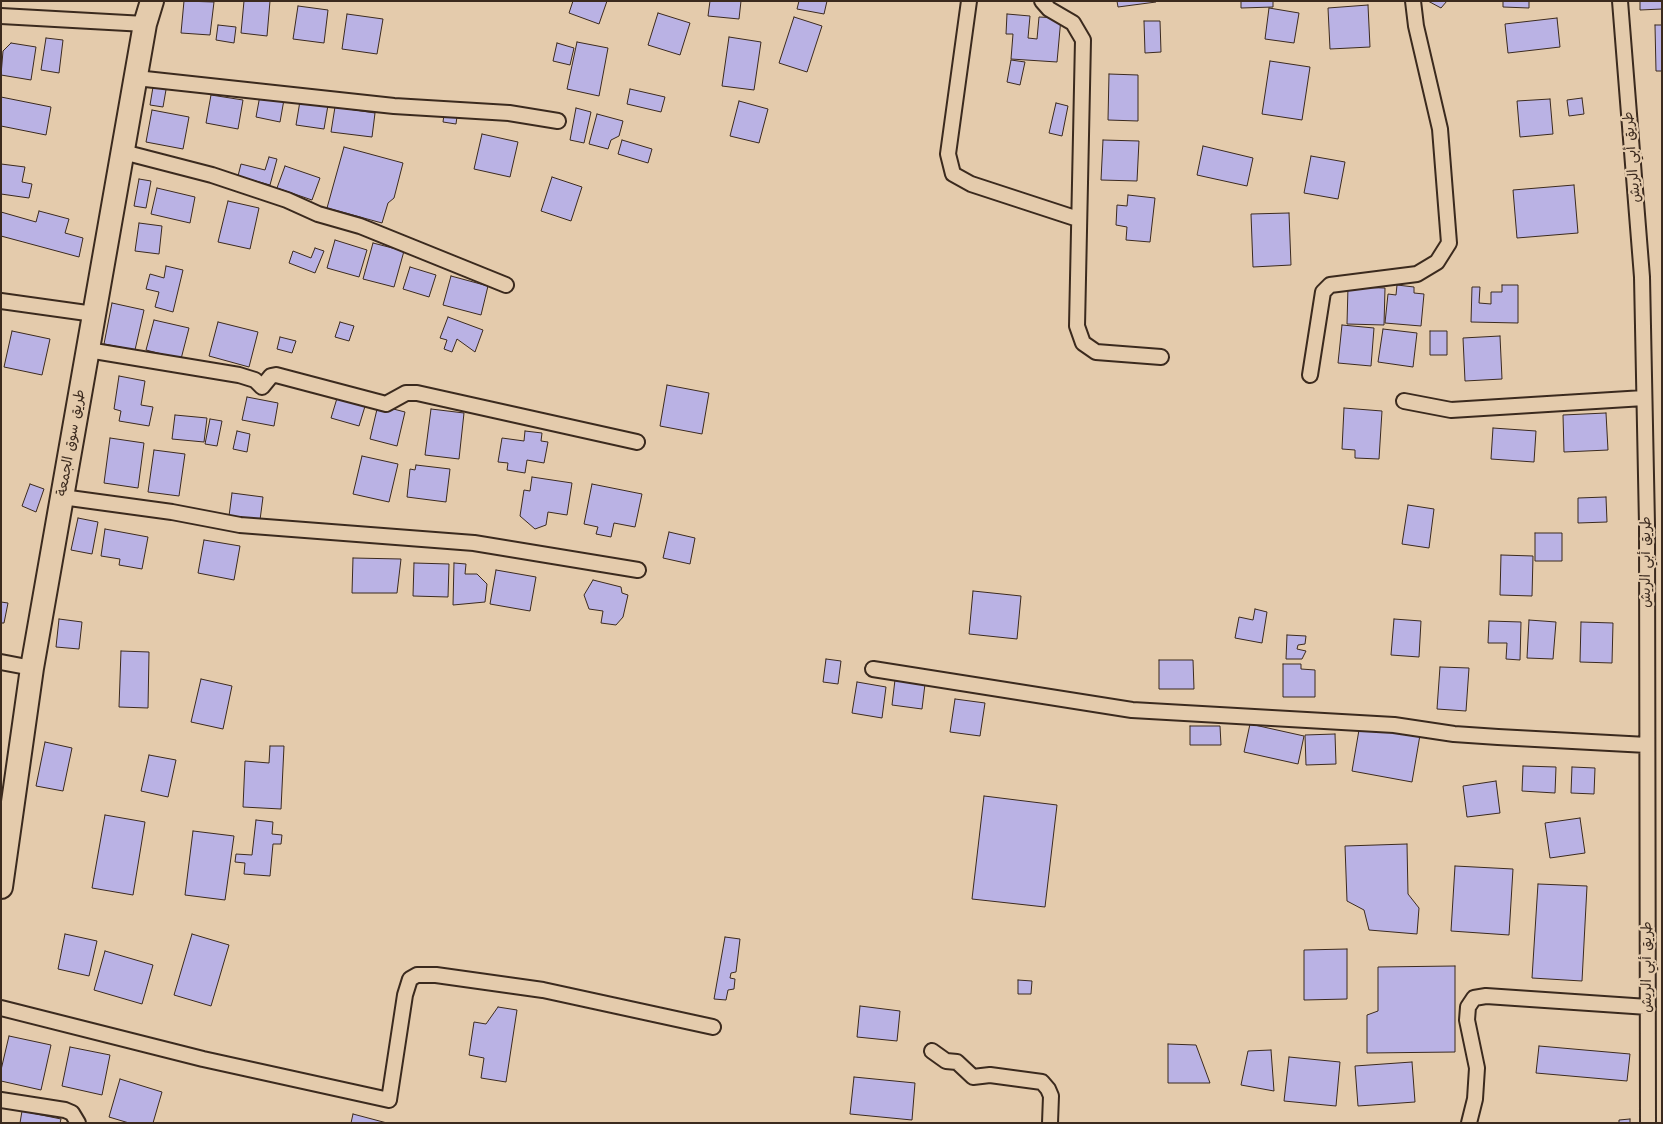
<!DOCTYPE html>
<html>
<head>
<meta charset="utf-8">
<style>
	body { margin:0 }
	#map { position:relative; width:1663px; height:1124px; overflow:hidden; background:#e4cbac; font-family:"Architects Daughter",sans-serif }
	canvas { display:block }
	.frame { position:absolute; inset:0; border:2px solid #3b2a1e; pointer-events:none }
</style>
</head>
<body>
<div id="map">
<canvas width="1663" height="1124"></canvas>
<div class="frame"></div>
</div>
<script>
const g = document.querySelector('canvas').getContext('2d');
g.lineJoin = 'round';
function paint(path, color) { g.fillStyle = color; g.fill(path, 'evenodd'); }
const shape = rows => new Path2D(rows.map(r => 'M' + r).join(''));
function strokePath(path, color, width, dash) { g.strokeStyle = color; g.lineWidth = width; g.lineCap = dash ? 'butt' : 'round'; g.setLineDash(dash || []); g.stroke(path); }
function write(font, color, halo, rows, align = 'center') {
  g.font = font + ' "Architects Daughter","Playpen Sans Arabic",sans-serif'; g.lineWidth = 4.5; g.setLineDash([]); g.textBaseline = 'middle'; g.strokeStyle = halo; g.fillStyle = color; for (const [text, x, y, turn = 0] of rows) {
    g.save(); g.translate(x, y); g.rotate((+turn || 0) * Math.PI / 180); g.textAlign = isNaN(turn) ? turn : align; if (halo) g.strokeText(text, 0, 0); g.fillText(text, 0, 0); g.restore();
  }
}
const building = shape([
	[184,1,214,2,210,35,181,33,184,1],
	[244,1,270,1,267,36,241,33,244,1],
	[573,1,607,1,599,24,569,13,573,1],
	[710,1,741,1,739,19,708,16,710,1],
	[799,1,827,1,824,14,797,9,799,1],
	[1117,1,1156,1,1156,2,1118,7,1117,1],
	[1241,1,1273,1,1273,7,1241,8,1241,1],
	[1428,1,1447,1,1441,8,1428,1],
	[1503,1,1529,1,1529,8,1503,7,1503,1],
	[1640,1,1662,1,1662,9,1640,10,1640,1],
	[1368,5,1370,47,1330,49,1328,8,1368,5],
	[298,6,328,10,324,43,293,39,298,6],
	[1269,8,1299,13,1294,43,1265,39,1269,8],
	[658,13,690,23,680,55,648,45,658,13],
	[347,14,383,19,377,54,342,49,347,14],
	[1007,14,1030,16,1028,38,1037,39,1039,17,1061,18,1057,62,1011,59,1013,34,1006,34,1007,14],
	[794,17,822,26,807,72,779,63,794,17],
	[1557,18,1560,47,1508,53,1505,24,1557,18],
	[1144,21,1160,21,1161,52,1145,53,1144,21],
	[218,25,236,27,234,43,216,40,218,25],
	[1655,25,1662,25,1662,71,1656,71,1655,25],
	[729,37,761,42,754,90,722,86,729,37],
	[46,38,63,40,59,73,41,70,46,38],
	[577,42,608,48,599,96,567,89,577,42],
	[11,43,36,47,31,80,1,75,3,51,11,43],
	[557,43,574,48,570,65,553,61,557,43],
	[1011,60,1025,62,1020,85,1007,82,1011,60],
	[1270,61,1310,67,1302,120,1262,114,1270,61],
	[1109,74,1138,75,1138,121,1108,120,1109,74],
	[154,81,167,84,163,107,150,105,154,81],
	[302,89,330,93,324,129,296,125,302,89],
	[630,89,665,97,661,112,627,104,630,89],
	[261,90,285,94,280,122,256,117,261,90],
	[211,95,243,100,238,129,206,123,211,95],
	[1,97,51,107,46,135,1,126,1,97],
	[1582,98,1584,114,1569,116,1567,100,1582,98],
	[1550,99,1553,134,1520,137,1517,101,1550,99],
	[739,101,768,109,759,143,730,136,739,101],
	[1056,103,1068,106,1062,136,1049,133,1056,103],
	[335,107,375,113,372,137,331,132,335,107],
	[445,107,458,109,456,124,443,122,445,107],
	[576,108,591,112,584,143,570,140,576,108],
	[152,110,189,117,183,149,146,142,152,110],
	[597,114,623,121,619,136,611,140,608,149,589,144,597,114],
	[482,134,518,142,510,177,474,169,482,134],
	[622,140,652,149,648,163,618,154,622,140],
	[1103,140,1139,141,1137,181,1101,180,1103,140],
	[1203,146,1253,158,1247,186,1197,175,1203,146],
	[344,147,403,163,394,198,388,203,382,223,327,208,344,147],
	[1311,156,1345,162,1338,199,1304,193,1311,156],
	[269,157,277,159,270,185,238,176,241,164,265,170,269,157],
	[1,164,25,167,22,182,32,184,29,198,1,194,1,164],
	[285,166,320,178,312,200,277,188,285,166],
	[552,177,582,187,571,221,541,211,552,177],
	[139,179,151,181,146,208,134,206,139,179],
	[1574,185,1578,233,1517,238,1513,190,1574,185],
	[157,188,195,197,190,223,151,214,157,188],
	[1128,195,1155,198,1150,242,1126,240,1127,227,1116,225,1117,205,1127,206,1128,195],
	[228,201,259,208,250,249,218,242,228,201],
	[39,211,69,219,65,233,83,238,79,257,1,236,1,212,36,222,39,211],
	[1289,213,1291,265,1253,267,1251,214,1289,213],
	[139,223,162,226,159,254,135,251,139,223],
	[335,240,367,250,359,277,327,268,335,240],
	[373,243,404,251,394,287,363,279,373,243],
	[315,248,324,251,315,273,289,263,293,251,311,258,315,248],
	[166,266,183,270,173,312,155,307,159,292,146,289,150,274,164,278,166,266],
	[410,267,436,275,429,297,403,289,410,267],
	[451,276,488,286,481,315,443,305,451,276],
	[1397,285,1414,287,1414,293,1424,294,1421,326,1385,323,1388,294,1396,295,1397,285],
	[1502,285,1518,285,1518,323,1471,322,1472,287,1480,287,1479,303,1491,304,1491,292,1502,292,1502,285],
	[1348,287,1385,288,1384,325,1347,324,1348,287],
	[112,303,144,310,135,350,104,344,112,303],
	[448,317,483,330,475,352,457,339,452,352,444,349,447,340,440,338,448,317],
	[154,320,189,328,181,359,146,350,154,320],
	[218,322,258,332,249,367,209,356,218,322],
	[340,322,354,326,349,341,335,337,340,322],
	[1342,325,1374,328,1371,366,1338,363,1342,325],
	[1383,329,1417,333,1413,367,1378,362,1383,329],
	[12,331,50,339,42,375,4,367,12,331],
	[1430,331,1447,331,1447,355,1430,355,1430,331],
	[1500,336,1502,379,1465,381,1463,338,1500,336],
	[280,337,296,341,292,353,277,349,280,337],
	[119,376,145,381,141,405,153,407,149,426,119,421,121,411,114,409,119,376],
	[667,385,709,393,702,434,660,426,667,385],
	[338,395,366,403,359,426,331,418,338,395],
	[247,397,278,403,274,426,242,420,247,397],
	[378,405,405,412,397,446,370,439,378,405],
	[1344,408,1382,411,1379,459,1355,458,1355,450,1342,449,1344,408],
	[431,409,464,413,459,459,425,455,431,409],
	[1606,413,1608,450,1564,452,1563,415,1606,413],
	[175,415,207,418,204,442,172,439,175,415],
	[210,419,222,421,217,446,205,444,210,419],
	[1493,428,1536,431,1534,462,1491,459,1493,428],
	[237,431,250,434,247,452,233,449,237,431],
	[525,431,542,433,541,441,548,442,544,463,527,460,525,473,507,470,508,463,498,462,502,438,524,441,525,431],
	[110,438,144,443,138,488,104,483,110,438],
	[154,450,185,454,179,496,148,492,154,450],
	[362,456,398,464,389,502,353,494,362,456],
	[416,465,450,469,446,502,407,497,410,469,415,470,416,465],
	[532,477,572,483,567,515,548,512,546,525,535,529,520,516,524,490,530,491,532,477],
	[30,484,44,489,36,512,22,506,30,484],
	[592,484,642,494,635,527,614,523,611,537,596,534,598,527,584,524,592,484],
	[232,493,263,497,260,520,229,516,232,493],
	[1606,497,1607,522,1578,523,1578,498,1606,497],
	[1408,505,1434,509,1429,548,1402,544,1408,505],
	[78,518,98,522,92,554,71,550,78,518],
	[105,529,148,537,142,569,119,565,120,559,101,556,105,529],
	[669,532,695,538,690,564,663,558,669,532],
	[1535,533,1562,533,1562,561,1535,561,1535,533],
	[204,540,240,546,234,580,198,573,204,540],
	[1501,555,1533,556,1532,596,1500,595,1501,555],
	[353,558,401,559,397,593,352,593,353,558],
	[414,563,449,564,448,597,413,596,414,563],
	[454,563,466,564,465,574,477,574,487,584,485,602,453,605,454,563],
	[496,570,536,577,530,611,490,604,496,570],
	[593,580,621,587,622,593,628,595,623,617,616,625,601,623,603,611,589,609,584,595,593,580],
	[973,591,1021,596,1017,639,969,634,973,591],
	[1,602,8,603,4,623,1,623,1,602],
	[1255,609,1267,612,1262,643,1235,638,1239,617,1253,620,1255,609],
	[59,619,82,622,79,649,56,647,59,619],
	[1394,619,1421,621,1419,657,1391,655,1394,619],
	[1529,620,1556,622,1553,659,1527,658,1529,620],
	[1489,621,1521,622,1520,660,1506,659,1507,643,1488,643,1489,621],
	[1581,622,1613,623,1612,663,1580,662,1581,622],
	[1287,635,1306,636,1305,644,1298,645,1297,649,1306,651,1302,659,1286,659,1287,635],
	[121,651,149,652,148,708,119,707,121,651],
	[826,659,841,661,838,684,823,682,826,659],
	[1159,660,1193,660,1194,689,1159,689,1159,660],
	[1283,664,1301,664,1301,669,1315,670,1315,697,1283,697,1283,664],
	[1440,667,1469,668,1466,711,1437,709,1440,667],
	[201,679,232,686,223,729,191,722,201,679],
	[895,680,925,684,922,709,892,705,895,680],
	[857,682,886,687,882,718,852,713,857,682],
	[955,699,985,703,980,736,950,732,955,699],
	[1250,724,1304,736,1298,764,1244,752,1250,724],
	[1360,724,1420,735,1412,782,1352,771,1360,724],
	[1190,726,1220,726,1221,745,1190,745,1190,726],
	[1335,734,1336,764,1306,765,1305,735,1335,734],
	[45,742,72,748,63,791,36,786,45,742],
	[270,746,284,746,281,809,243,807,245,761,269,763,270,746],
	[149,755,176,760,168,797,141,791,149,755],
	[1523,766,1556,767,1555,793,1522,791,1523,766],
	[1572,767,1595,768,1594,794,1571,793,1572,767],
	[1496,781,1500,813,1467,817,1463,786,1496,781],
	[984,796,1057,805,1045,907,972,899,984,796],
	[105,815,145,822,133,895,92,888,105,815],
	[1580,818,1585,853,1550,858,1545,823,1580,818],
	[256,820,273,822,272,834,282,835,281,844,273,844,270,876,244,874,245,863,235,862,236,854,252,855,256,820],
	[193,831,234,836,225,900,185,895,193,831],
	[1407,844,1408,894,1419,908,1417,934,1369,930,1364,910,1347,901,1345,846,1407,844],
	[1455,866,1513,869,1509,935,1451,931,1455,866],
	[1538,884,1587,886,1582,981,1532,978,1538,884],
	[65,934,97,941,89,976,58,969,65,934],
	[192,934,229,945,211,1006,174,995,192,934],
	[725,937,740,939,736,972,731,973,730,978,735,979,734,989,728,990,726,1000,714,999,725,937],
	[1347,949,1347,999,1304,1000,1304,950,1347,949],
	[105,951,153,965,142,1004,94,990,105,951],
	[1455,966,1455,1052,1367,1053,1367,1015,1378,1011,1378,967,1455,966],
	[1018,980,1032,981,1031,994,1018,994,1018,980],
	[860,1006,900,1011,897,1041,857,1037,860,1006],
	[498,1007,517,1010,506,1082,481,1078,484,1058,469,1055,474,1022,486,1024,498,1007],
	[9,1036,51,1045,41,1090,1,1081,1,1070,9,1036],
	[1168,1044,1196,1045,1210,1083,1168,1083,1168,1044],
	[1539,1046,1630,1054,1627,1081,1536,1073,1539,1046],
	[70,1047,110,1055,102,1095,62,1086,70,1047],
	[1271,1050,1274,1091,1241,1085,1248,1051,1271,1050],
	[1289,1057,1340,1062,1336,1106,1284,1101,1289,1057],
	[1412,1062,1415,1102,1358,1106,1355,1066,1412,1062],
	[854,1077,915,1083,912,1120,850,1114,854,1077],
	[120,1079,162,1092,153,1123,129,1123,109,1117,120,1079],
	[22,1111,61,1119,60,1123,20,1123,22,1111],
	[353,1114,387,1123,351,1123,353,1114],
	[1630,1119,1630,1123,1619,1123,1619,1120,1630,1119]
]);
const street = shape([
	[969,1,948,154,953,174,971,184,1078,219],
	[1042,1,1049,9,1073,23,1083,40,1077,326,1083,343,1096,352,1161,357],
	[1620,1,1642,277,1647,525,1648,1123],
	[1,16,145,24],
	[136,78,394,106,509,113,558,121],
	[123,152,212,175,287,200,318,214,360,226,506,285],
	[1,301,94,314],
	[88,350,239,375,255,380,262,387,271,376,276,375,386,404,406,393,417,393,637,442],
	[1310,375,1323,292,1330,285,1417,274,1437,262,1449,243,1440,129,1416,26,1413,1],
	[1404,401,1451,410,1644,398],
	[62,497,172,512,240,525,474,543,638,570],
	[1,662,32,668],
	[873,669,1132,710,1394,725,1454,734,1498,737,1647,745],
	[1,1008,203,1059,389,1100,405,995,410,979,417,975,436,975,543,990,713,1027],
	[932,1051,946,1061,957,1062,973,1077,990,1075,1042,1082,1048,1089,1051,1096,1050,1123],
	[1,1100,65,1110,72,1113,78,1123],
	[1469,1123,1475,1099,1477,1068,1467,1020,1468,1007,1474,998,1486,996,1648,1007]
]);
const primary = shape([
	[1,887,32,668,145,24,152,1]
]);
const streetNames = [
	["طريق أبي الريش",1633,157,-95],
	["طريق سوق الجمعة",72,443,-80],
	["طريق أبي الريش",1647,562,-90],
	["طريق أبي الريش",1648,967,-90]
];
paint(building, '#bab2e4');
strokePath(building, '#3b2a1e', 1);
strokePath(street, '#3b2a1e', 18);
strokePath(primary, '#3b2a1e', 26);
strokePath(street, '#e4cbac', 14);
strokePath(primary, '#e4cbac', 22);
write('14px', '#3b2a1e', '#e4cbac', streetNames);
</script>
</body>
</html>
